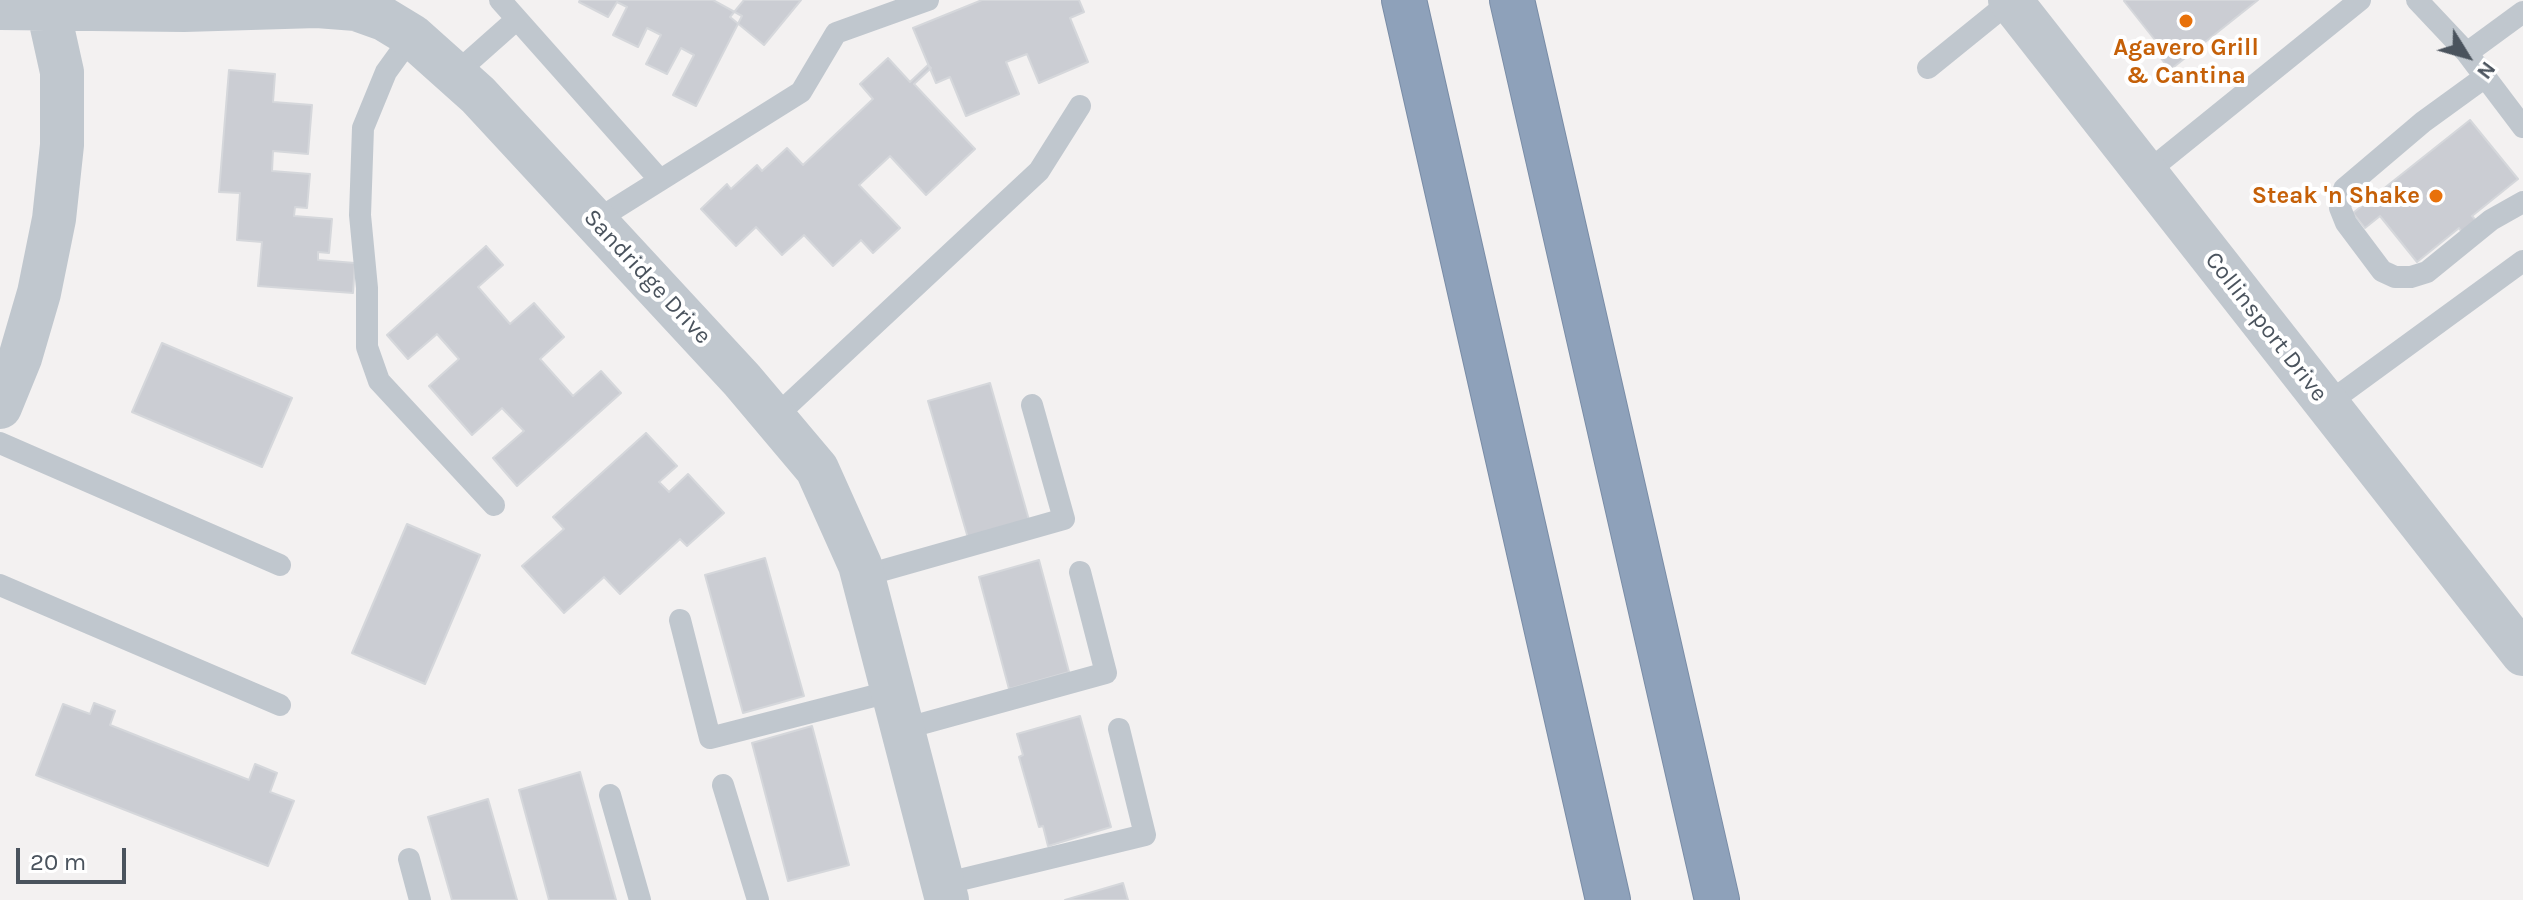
<!DOCTYPE html>
<html>
<head>
<meta charset="utf-8">
<style>
	body { margin:0 }
	#map { position:relative; width:2523px; height:900px; overflow:hidden; background:#f3f1f1; font-family:Karla,sans-serif }
	canvas { display:block }
	.north { position:absolute; left:2427px; top:16px; width:80px; height:80px; -webkit-text-stroke:6px #fff; paint-order:stroke; rotate:127deg; font-size:22px; font-weight:700; line-height:32px; text-align:center; color:#4a535d }
	.north::after { content:''; display:block; margin:auto; width:28px; height:36px; background:#4a535d; clip-path:polygon(50% 0,100% 100%,50% 72%,0 100%) }
	.scale { position:absolute; left:16px; top:848px; width:110px; height:36px; box-sizing:border-box; border:4px solid #4a535d; border-top:0; padding-left:10px; font-size:24px; line-height:28px; white-space:nowrap; color:#4a535d; -webkit-text-stroke:6px #fff; paint-order:stroke }
</style>
</head>
<body>
<div id="map">
<canvas width="2523" height="900"></canvas>
<div class="north">N</div>
<div class="scale">20 m</div>
</div>
<script>
const g = document.querySelector('canvas').getContext('2d');
g.lineJoin = 'round';
function paint(path, color) { g.fillStyle = color; g.fill(path, 'evenodd'); }
const shape = rows => new Path2D(rows.map(r => 'M' + r).join(''));
function strokePath(path, color, width, dash) { g.strokeStyle = color; g.lineWidth = width; g.lineCap = dash ? 'butt' : 'round'; g.setLineDash(dash || []); g.stroke(path); }
function write(font, color, halo, rows, align = 'center') {
  g.font = font + ' Karla,sans-serif'; g.lineWidth = 8; g.setLineDash([]); g.textBaseline = 'middle'; g.strokeStyle = halo; g.fillStyle = color; for (const [text, x, y, turn = 0] of rows) {
    g.save(); g.translate(x, y); g.rotate((+turn || 0) * Math.PI / 180); g.textAlign = isNaN(turn) ? turn : align; if (halo) g.strokeText(text, 0, 0); g.fillText(text, 0, 0); g.restore();
  }
}
const building = shape([
	[580,0,713,0,742,16,696,106,673,95,694,55,681,48,667,74,646,64,661,35,647,28,638,47,613,35,627,7,617,2,608,17,579,2,580,0],
	[744,0,801,0,764,45,730,17,744,0],
	[982,0,1079,0,1084,12,1070,18,1088,62,1039,83,1027,54,1006,62,1019,94,966,116,950,77,936,83,913,28,982,0],
	[2126,0,2258,0,2170,70,2150,44,2155,40,2124,1,2126,0],
	[888,58,910,82,928,65,931,68,914,84,975,149,926,195,890,156,859,185,900,228,873,253,861,240,833,266,804,235,782,255,756,227,736,246,701,209,727,184,731,189,757,165,762,171,787,148,803,165,873,99,860,84,888,58],
	[229,70,275,74,273,102,312,105,308,154,273,151,272,171,310,174,307,208,295,207,294,216,332,219,329,253,318,252,318,260,355,263,353,293,258,286,262,242,237,240,240,193,219,192,229,70],
	[2470,120,2518,179,2472,216,2478,223,2463,234,2459,228,2417,262,2380,216,2365,228,2353,213,2470,120],
	[486,246,503,265,478,287,510,324,534,303,564,337,540,359,573,396,601,371,621,393,517,486,493,458,524,431,502,408,472,435,429,386,459,359,437,334,408,359,387,335,486,246],
	[162,343,292,398,262,467,132,412,162,343],
	[990,383,1029,520,968,538,928,401,990,383],
	[646,433,677,466,659,482,669,492,688,474,724,513,687,546,680,539,620,594,604,577,564,613,522,566,564,529,553,517,646,433],
	[407,524,480,555,425,684,352,653,407,524],
	[765,558,804,696,743,713,705,575,765,558],
	[1039,560,1069,672,1009,689,979,577,1039,560],
	[94,703,115,711,110,725,249,780,255,764,277,773,270,792,294,801,268,866,36,775,63,704,90,714,94,703],
	[1080,716,1111,827,1048,846,1043,826,1039,827,1019,757,1023,755,1017,734,1080,716],
	[812,726,849,865,788,881,752,743,812,726],
	[580,772,616,900,549,900,519,790,580,772],
	[488,799,517,900,452,900,428,817,488,799],
	[1123,883,1128,900,1065,900,1123,883]
]);
const service = shape([
	[500,0,660,180],
	[2417,0,2467,53],
	[2523,12,2467,53,2523,127],
	[412,36,386,72,363,128,360,215,367,288,367,347,379,381,494,505],
	[1928,68,2012,0],
	[455,74,517,19],
	[2485,77,2423,122,2344,189,2340,208,2346,223,2382,271,2395,277,2411,277,2427,272,2491,220,2523,202],
	[2146,173,2360,0],
	[595,221,801,92,836,33,928,0],
	[2327,404,2523,261],
	[774,418,1039,171,1080,106],
	[0,443,280,565],
	[863,576,1064,519,1032,405],
	[0,585,280,705],
	[680,620,710,738,893,691],
	[903,729,1106,673,1080,572],
	[723,785,758,900],
	[610,795,640,900],
	[409,859,420,900],
	[943,884,1145,835,1119,729]
]);
const minor = shape([
	[2010,0,2523,654],
	[0,8,184,10,317,6,356,9,384,19,412,36,478,95,742,380,817,469,860,565,947,900],
	[0,407,20,358,39,293,54,219,62,145,62,72,46,0]
]);
const motorway = shape([
	[1404,0,1608,900],
	[1512,0,1717,900]
]);
const markers = [
	[2186,21,8,"#e8710a"],
	[2436,196,8,"#e8710a"]
];
const foodNames = [
	["Agavero Grill",2186,48],
	["& Cantina",2186,76],
	["Steak 'n Shake",2420,196,"right"]
];
const streetNames = [
	["Sandridge Drive",647,277,47],
	["Collinsport Drive",2266,327,52]
];
paint(building, '#cbcdd3');
strokePath(building, '#d5d7db', 2);
strokePath(motorway, '#798ca6', 46);
strokePath(service, '#c0c7ce', 22);
strokePath(minor, '#c0c7ce', 44);
strokePath(motorway, '#8ea1ba', 44);
for (const [x, y, r, color] of markers) { const dot = new Path2D(); dot.arc(x, y, r, 0, 2 * Math.PI); g.fillStyle = color; g.fill(dot); strokePath(dot, '#fff', 3); }
write('bold 24px', '#c56008', '#fff', foodNames);
write('24px', '#4a535d', '#fff', streetNames);
</script>
</body>
</html>
